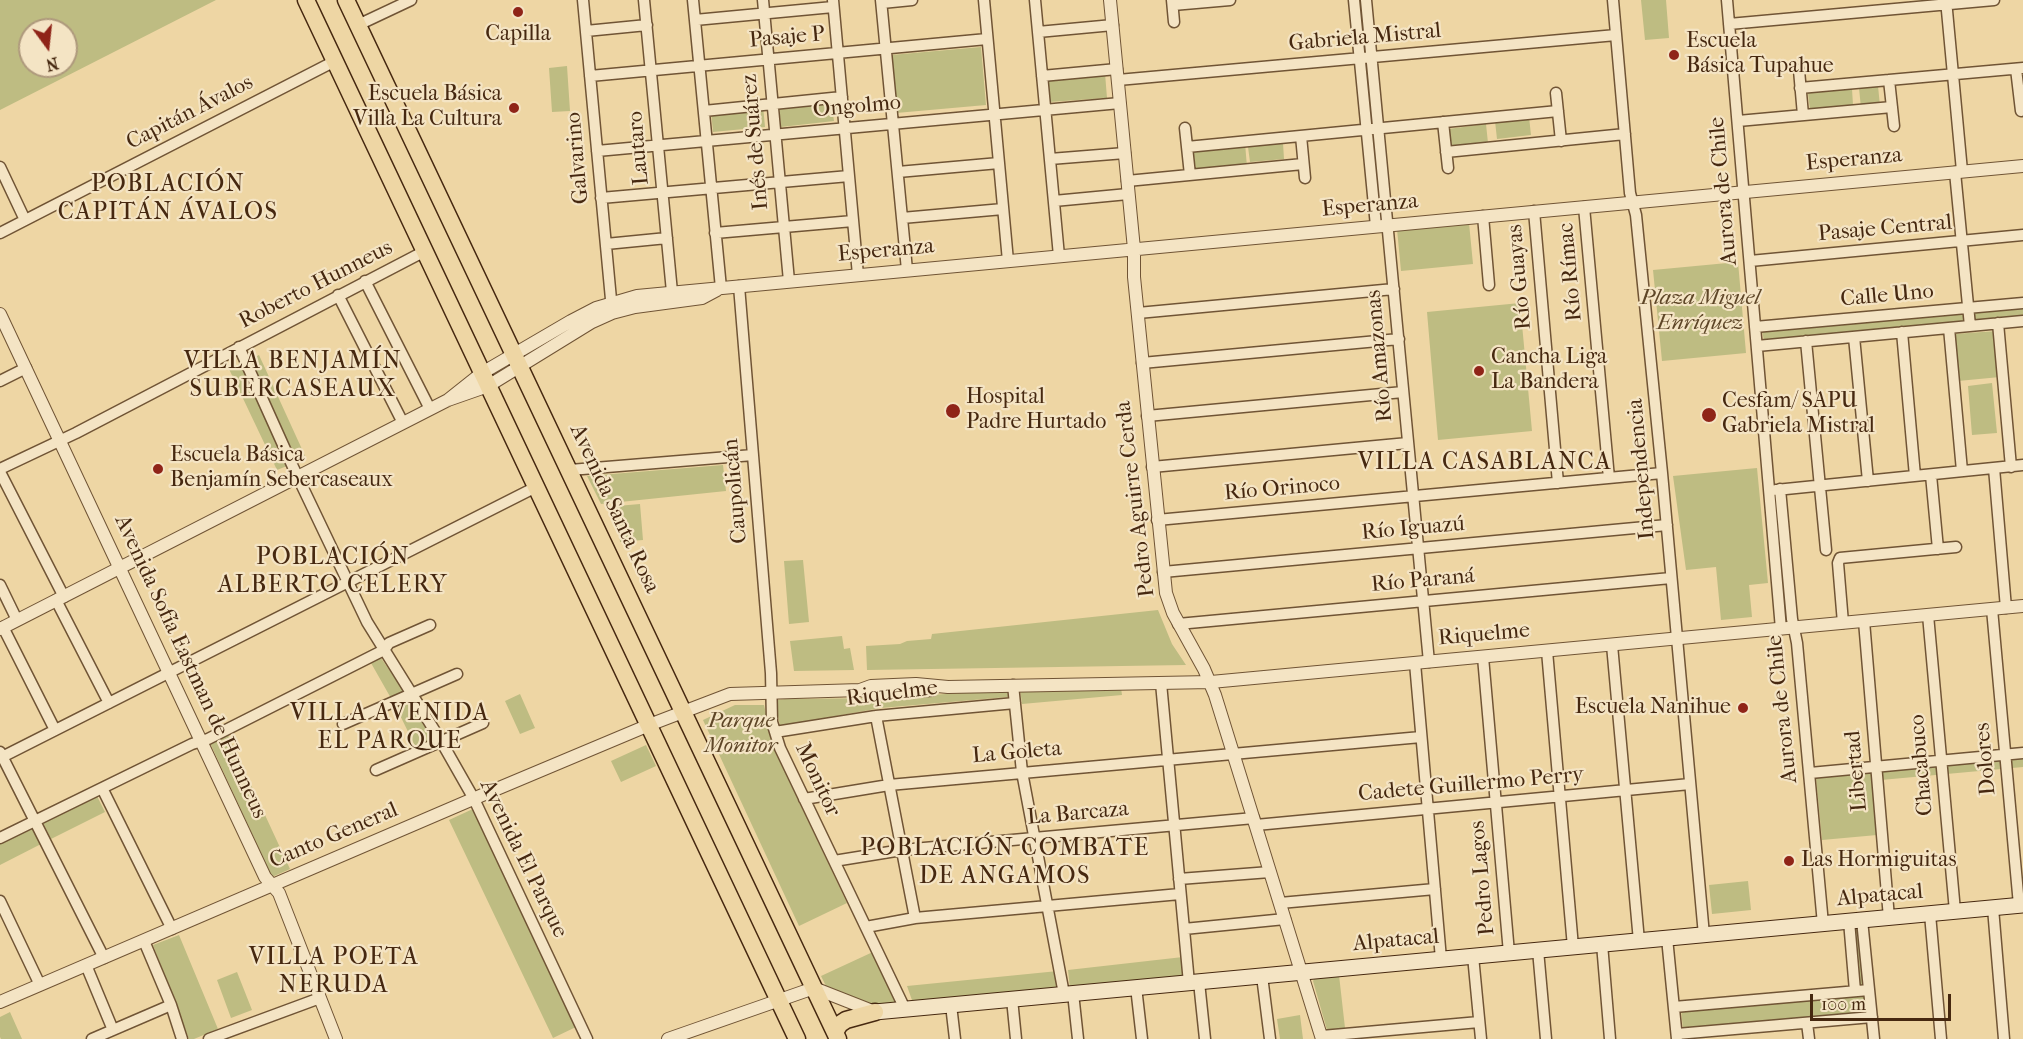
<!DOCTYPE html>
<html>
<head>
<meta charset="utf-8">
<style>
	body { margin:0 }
	#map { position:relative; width:2023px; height:1039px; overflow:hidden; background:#eed6a4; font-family:"IM FELL French Canon",serif }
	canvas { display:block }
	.north { position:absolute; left:18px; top:18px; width:60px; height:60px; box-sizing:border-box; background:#f4e4c4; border:2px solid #ae997c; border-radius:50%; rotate:165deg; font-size:16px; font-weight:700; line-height:24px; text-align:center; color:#462810 }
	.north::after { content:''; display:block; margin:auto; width:21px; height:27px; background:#8f2418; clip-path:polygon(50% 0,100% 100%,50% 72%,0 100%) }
	.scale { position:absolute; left:1810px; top:994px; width:141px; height:27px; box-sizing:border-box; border:3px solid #462810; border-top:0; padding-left:8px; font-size:18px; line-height:21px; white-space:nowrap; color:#462810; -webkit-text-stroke:4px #f4e4c4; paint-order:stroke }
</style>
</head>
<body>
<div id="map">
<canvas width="2023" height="1039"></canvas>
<div class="north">N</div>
<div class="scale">100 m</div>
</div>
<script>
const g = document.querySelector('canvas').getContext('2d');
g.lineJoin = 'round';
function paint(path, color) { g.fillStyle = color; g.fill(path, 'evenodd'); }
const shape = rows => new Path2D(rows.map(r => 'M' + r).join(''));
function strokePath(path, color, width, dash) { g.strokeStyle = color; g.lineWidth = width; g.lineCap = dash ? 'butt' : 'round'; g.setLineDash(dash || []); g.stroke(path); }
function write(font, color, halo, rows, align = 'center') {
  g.font = font + ' "IM FELL French Canon",serif'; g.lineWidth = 4.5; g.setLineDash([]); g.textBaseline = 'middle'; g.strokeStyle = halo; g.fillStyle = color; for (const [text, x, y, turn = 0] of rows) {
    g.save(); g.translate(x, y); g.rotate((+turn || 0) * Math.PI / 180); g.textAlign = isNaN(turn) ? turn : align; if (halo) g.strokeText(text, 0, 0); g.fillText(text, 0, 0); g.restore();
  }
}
const green = shape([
	[0,0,216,0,0,110],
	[30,30,66,30,66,66,30,66],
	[1641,0,1666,0,1669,38,1645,40],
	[981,47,986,105,896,113,891,55],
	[567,66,570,111,552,112,549,68],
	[1105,73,1107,98,1049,102,1047,78],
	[1878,86,1880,106,1861,108,1859,88],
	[1852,89,1853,105,1810,110,1808,93],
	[831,101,834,121,781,127,779,106],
	[763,106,765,127,713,132,711,111],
	[1529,117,1531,135,1497,139,1495,121],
	[1486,124,1488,143,1451,146,1448,129],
	[1245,143,1247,167,1196,170,1193,149],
	[1283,143,1284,159,1250,162,1248,147],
	[1469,223,1473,264,1401,271,1397,229],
	[1738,262,1746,353,1662,361,1653,270],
	[1520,303,1532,431,1438,440,1427,312],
	[2023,306,2023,316,1973,320,1973,311],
	[1964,310,1965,322,1764,341,1762,330],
	[1997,331,2000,377,1958,381,1954,334],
	[259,355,306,458,294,463,249,360],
	[241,363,287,466,277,470,229,369],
	[1992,383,1997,433,1972,435,1968,386],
	[723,465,726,491,601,504,587,476],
	[1757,468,1768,583,1749,585,1752,617,1721,620,1716,567,1686,570,1673,476],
	[640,504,643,540,620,542,617,506],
	[803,560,809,622,789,624,784,561],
	[1158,610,1172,644,1186,665,867,670,866,646,900,644,907,641,931,639,932,634],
	[842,636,844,649,850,648,854,670,794,671,790,641],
	[381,658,405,693,392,700,371,663],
	[1121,688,1122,695,1022,704,1020,689],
	[1007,690,1008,697,881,708,780,726,776,705,778,700,785,699,884,698],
	[520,694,535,728,520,734,505,701],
	[410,700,435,740,416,748,396,707],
	[735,705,764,705,774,749,847,903,799,926,703,720],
	[228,735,290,869,272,877,210,743],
	[646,745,656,766,621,782,611,761],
	[2023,756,2023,767,1881,780,1879,769],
	[1871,772,1877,835,1822,840,1816,778],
	[96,794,105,812,51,839,42,821],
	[475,808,578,1026,553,1038,449,820],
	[34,825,43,843,0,865,0,842],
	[1748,881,1751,910,1712,914,1709,885],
	[1861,925,1867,986,1858,987,1851,926],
	[179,935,218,1029,194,1039,189,1039,153,945],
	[875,951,897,1002,896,1004,873,1006,827,988,821,976],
	[1183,957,1185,976,1070,989,1068,970],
	[1058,971,1063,988,913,1003,907,986],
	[237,972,252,1010,231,1018,217,980],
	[1339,975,1345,1028,1327,1030,1313,981,1316,976],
	[1866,993,1868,1014,1683,1029,1681,1009],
	[10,1012,22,1039,1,1039,0,1037,0,1017],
	[1300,1015,1303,1039,1280,1039,1277,1019]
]);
const minor = shape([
	[583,0,612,310],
	[644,0,672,292],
	[693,0,721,288],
	[763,0,789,281],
	[833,0,858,275],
	[881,0,907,270],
	[984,0,1008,261],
	[1035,0,1059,256],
	[1172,0,1174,22],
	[1354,0,1376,226],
	[1366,0,1429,662],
	[1613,0,1630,193,1636,215,1662,473,1704,935],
	[1727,0,1781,629],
	[1946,0,1962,171],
	[882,3,912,0],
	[1173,5,1230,0],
	[695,20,833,7],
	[1729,24,1994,0],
	[358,25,411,0],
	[586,31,647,25],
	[1038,32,1113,25],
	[2016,69,2021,111],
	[1799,70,1803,115],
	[590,76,987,39],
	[1042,76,1117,69],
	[1118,80,1616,35],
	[1889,80,1894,126],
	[1800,88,2023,68],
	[1556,93,1561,141],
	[704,111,842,97],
	[1738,121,1892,107],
	[1443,122,1448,168],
	[1185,128,1190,175],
	[1301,136,1305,178],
	[1187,147,1558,111],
	[597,151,1120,103],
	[1446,152,1625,134],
	[1050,159,1125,153],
	[0,167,25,220],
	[898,172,999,163],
	[1955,172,1970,326],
	[1127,181,1303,164],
	[601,198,849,176],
	[1054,201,1128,194],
	[1584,207,1609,478],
	[1534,211,1558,483],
	[1483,216,1489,285],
	[902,218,1003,209],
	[0,233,335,61],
	[715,233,853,221],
	[606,244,667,238],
	[1750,261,2023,235],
	[365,281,430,409],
	[739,286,771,673,772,722,780,748,905,1009],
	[338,295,403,423],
	[1138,313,1394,289],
	[1998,323,2011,467],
	[1755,327,2023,303],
	[1949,328,1962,471],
	[1902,332,1915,476],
	[1854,337,1868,481],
	[1806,341,1826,550],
	[1757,346,2023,321],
	[239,347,293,467,367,622,441,741,474,799,587,1039],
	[1142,363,1399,339],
	[0,381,26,368],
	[1147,416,1403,392],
	[1152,467,1408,443],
	[1994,468,2006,608],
	[0,469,76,433,425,251],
	[570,470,753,455],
	[0,472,64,597],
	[1931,475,1938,549],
	[1780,489,1792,619,1797,643,1823,924],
	[1776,490,2023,465],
	[1157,520,1662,473],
	[1163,572,1667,525],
	[0,585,17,620],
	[56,600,109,703],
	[1992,609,2019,905],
	[1928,615,1955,911],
	[1864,621,1889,918],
	[1843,623,1838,563,1840,558,1956,547],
	[1178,624,1671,578],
	[3,627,55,730],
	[1612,645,1639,941],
	[1547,651,1573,947],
	[1483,657,1509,953],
	[1415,663,1441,959],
	[1161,683,1189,983],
	[1013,685,1022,772,1064,994],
	[876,716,915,918],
	[343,724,457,674],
	[775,732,876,716,1015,703],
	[0,752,104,958],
	[0,758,536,487],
	[376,770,483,723],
	[1810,773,2023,753],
	[102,788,172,929],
	[804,799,889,785,1421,737],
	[1256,825,1690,784],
	[0,838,192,744,208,739,384,650,389,643,430,625],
	[834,861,902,850,1254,818],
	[1179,879,1270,872],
	[0,901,40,985],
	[1280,903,1435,889],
	[1993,908,2004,1039],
	[1930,914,1941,1039],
	[1862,920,1874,1039],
	[1849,921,1855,991],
	[866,927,915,918,1180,894],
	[1184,929,1285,919],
	[1667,938,1677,1039],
	[144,941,171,1005,182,1039],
	[1602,944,1610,1039],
	[1538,950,1546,1039],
	[1473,956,1481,1039],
	[86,965,113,1030],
	[1262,976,1270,1039],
	[1199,982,1205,1039],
	[1136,987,1142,1039],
	[1073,993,1078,1039],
	[1012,999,1016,1039],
	[951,1005,955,1039],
	[1674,1007,1869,990],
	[1807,1023,1809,1039],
	[1677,1034,1872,1017],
	[1322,1036,1479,1022],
	[92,1039,171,1005],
	[209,1039,320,998]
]);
const tertiary = shape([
	[1110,0,1134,249,1134,277,1166,593,1173,613,1204,669,1215,695,1322,1039],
	[0,314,265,877,279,893,336,1039],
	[448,400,482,373,571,321,596,308,637,296,2023,166],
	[0,629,448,400,488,386,592,322,612,313,635,307,702,298,717,290],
	[860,690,877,694,932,690],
	[0,1002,480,796,649,725,730,694,860,690,871,686,916,684,948,687,1211,682,2023,606],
	[668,1039,814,988,875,1012]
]);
const secondary = shape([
	[875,1012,2023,905]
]);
const primary = shape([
	[306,0,797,1039],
	[346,0,838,1039],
	[835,1032,840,1024,846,1020,875,1012]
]);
const markers = [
	[518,12,6,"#8f2418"],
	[1674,55,6,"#8f2418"],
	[514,108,6,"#8f2418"],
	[1479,371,6,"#8f2418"],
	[953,411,8,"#8f2418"],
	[1709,415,8,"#8f2418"],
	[158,469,6,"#8f2418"],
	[1743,708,6,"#8f2418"],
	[1789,861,6,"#8f2418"]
];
const poiNames = [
	["Capilla",518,35,"center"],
	["Escuela",1686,42],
	["Básica Tupahue",1686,67],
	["Escuela Básica",502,95,"right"],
	["Villa La Cultura",502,120,"right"],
	["Cancha Liga",1491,358],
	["La Bandera",1491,383],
	["Hospital",966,398],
	["Padre Hurtado",966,423],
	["Cesfam/ SAPU",1722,402],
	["Gabriela Mistral",1722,427],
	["Escuela Básica",170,456],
	["Benjamín Sebercaseaux",170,481],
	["Escuela Nanihue",1731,708,"right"],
	["Las Hormiguitas",1801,861]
];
const streetNames = [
	["Pasaje P",787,38,-5],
	["Gabriela Mistral",1365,38,-5],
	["Ongolmo",857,107,-5],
	["Capitán Ávalos",190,113,-27],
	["Inés de Suárez",756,142,-95],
	["Lautaro",639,148,-95],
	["Galvarino",578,158,-95],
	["Esperanza",1854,160,-5],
	["Aurora de Chile",1724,191,-95],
	["Esperanza",1370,206,-5],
	["Pasaje Central",1885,229,-5],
	["Esperanza",886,251,-5],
	["Río Rímac",1571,272,-95],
	["Río Guayas",1520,277,-95],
	["Roberto Hunneus",316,285,-27],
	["Calle Uno",1887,296,-5],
	["Río Amazonas",1380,356,-95],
	["Independencia",1642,469,-95],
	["Río Orinoco",1282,489,-5],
	["Caupolicán",736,491,-95],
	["Pedro Aguirre Cerda",1136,499,-97],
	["Avenida Santa Rosa",614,509,65],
	["Río Iguazú",1413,529,-5],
	["Río Paraná",1423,581,-5],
	["Riquelme",1484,635,-5],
	["Avenida Sofía Eastman de Hunneus",190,667,65],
	["Riquelme",892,694,-7],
	["Aurora de Chile",1783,709,-96],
	["La Goleta",1017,753,-5],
	["Dolores",1986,759,-95],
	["Chacabuco",1922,765,-95],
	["Libertad",1857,771,-95],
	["Monitor",817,780,65],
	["Cadete Guillermo Perry",1471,785,-5],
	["La Barcaza",1078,814,-5],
	["Canto General",334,836,-23],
	["Avenida El Parque",523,859,64],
	["Pedro Lagos",1483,878,-95],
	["Alpatacal",1880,896,-5],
	["Alpatacal",1396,941,-5]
];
const parkNames = [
	["Plaza Miguel",1700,299],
	["Enríquez",1700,324],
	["Parque",741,722],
	["Monitor",741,747]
];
const neighbourhoodNames = [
	["POBLACIÓN",168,185],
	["CAPITÁN ÁVALOS",168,213],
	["VILLA BENJAMÍN",293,362],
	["SUBERCASEAUX",293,390],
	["VILLA CASABLANCA",1485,463],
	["POBLACIÓN",333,558],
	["ALBERTO CELERY",333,586],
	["VILLA AVENIDA",390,714],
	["EL PARQUE",390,742],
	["POBLACIÓN COMBATE",1005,849],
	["DE ANGAMOS",1005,877],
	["VILLA POETA",334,958],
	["NERUDA",334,986]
];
paint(green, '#bebc82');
strokePath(minor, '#705435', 13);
strokePath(tertiary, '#705435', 14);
strokePath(secondary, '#462810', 17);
strokePath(primary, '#462810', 19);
strokePath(minor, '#f4e4c4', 10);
strokePath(tertiary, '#f4e4c4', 12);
strokePath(secondary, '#f4e4c4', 15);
strokePath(primary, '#eed6a4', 16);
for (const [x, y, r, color] of markers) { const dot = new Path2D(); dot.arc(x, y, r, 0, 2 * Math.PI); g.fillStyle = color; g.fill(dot); strokePath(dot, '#f4e4c4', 2); }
write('22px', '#462810', '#f4e4c4', poiNames, 'left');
write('22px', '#462810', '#f4e4c4', streetNames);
write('italic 22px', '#5e4627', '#f4e4c4', parkNames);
g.letterSpacing = '1.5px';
write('24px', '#462810', '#f4e4c4', neighbourhoodNames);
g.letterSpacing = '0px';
</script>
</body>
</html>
